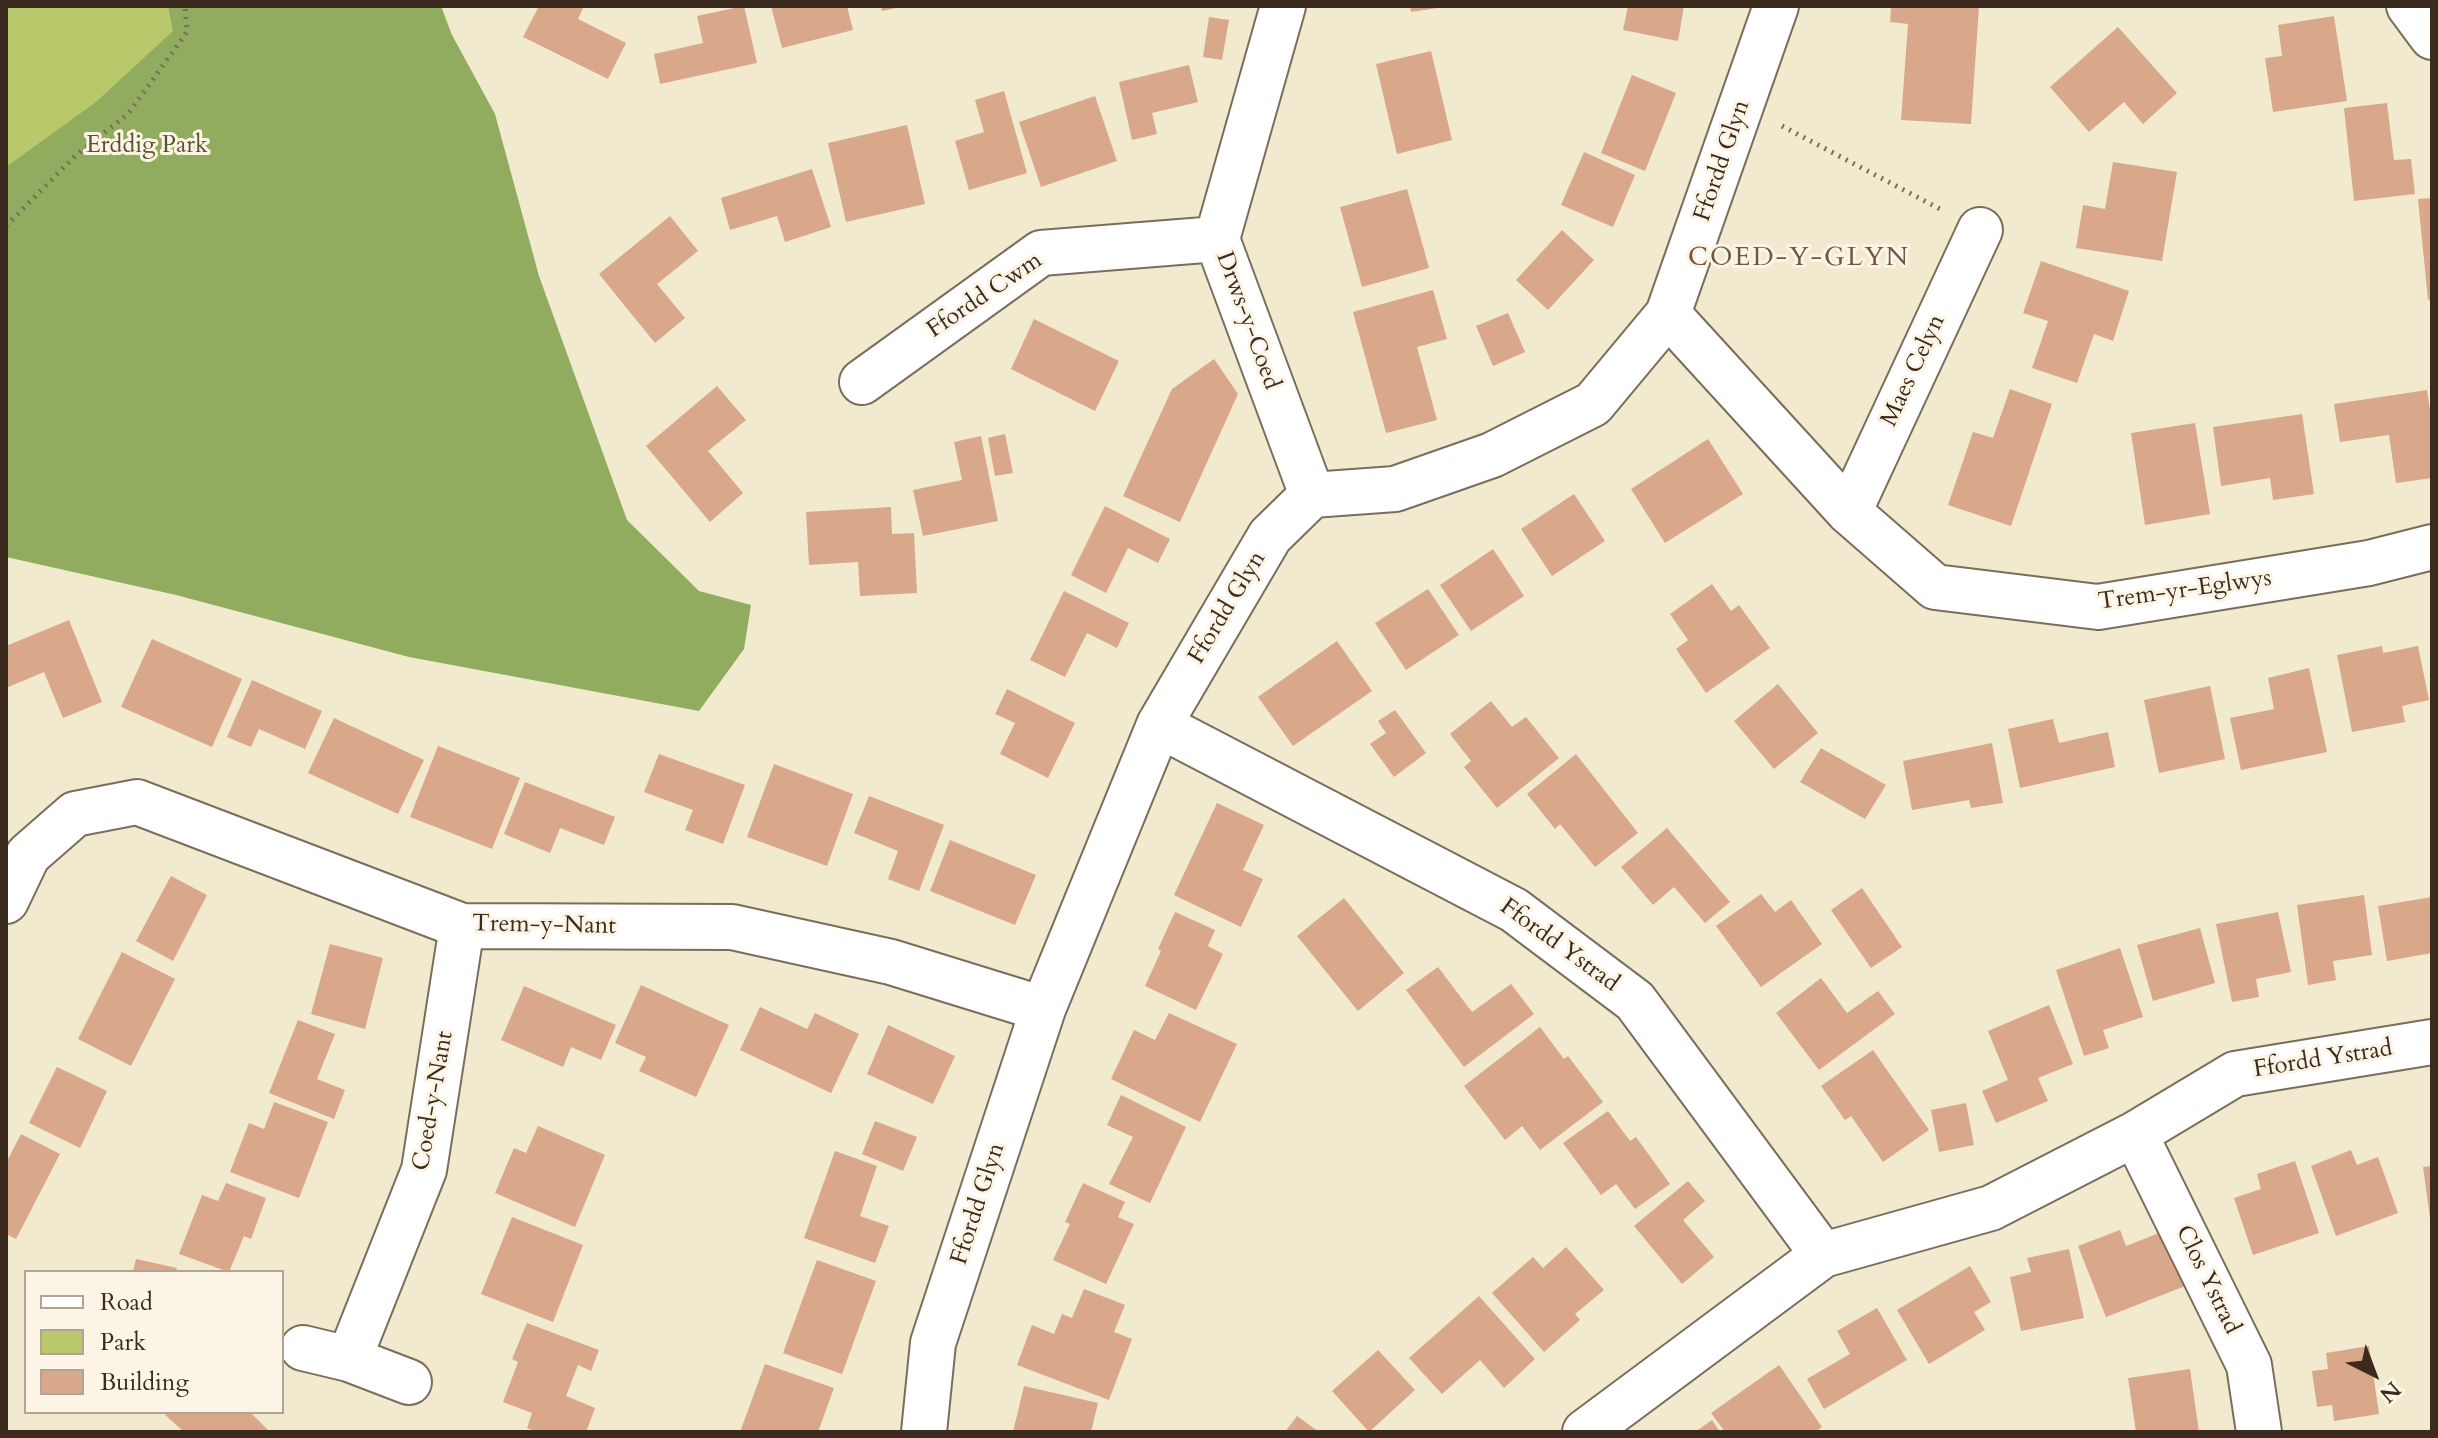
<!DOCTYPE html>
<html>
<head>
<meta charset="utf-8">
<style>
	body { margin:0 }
	#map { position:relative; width:2438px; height:1438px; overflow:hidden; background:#f1eacf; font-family:Cardo,serif }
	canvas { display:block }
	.frame { position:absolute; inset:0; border:8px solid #3b2a1e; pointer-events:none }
	.legend { position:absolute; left:24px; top:1270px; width:260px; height:144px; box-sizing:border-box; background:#fcf5e5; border:2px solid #afa495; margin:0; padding:10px 14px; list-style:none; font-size:24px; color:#3b2a1e }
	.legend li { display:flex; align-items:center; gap:16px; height:40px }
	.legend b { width:40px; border:2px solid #afa495 }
	.north { position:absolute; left:2334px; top:1334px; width:80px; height:80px; -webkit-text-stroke:6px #fcf5e5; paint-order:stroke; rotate:138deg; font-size:22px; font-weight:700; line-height:32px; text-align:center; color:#3b2a1e }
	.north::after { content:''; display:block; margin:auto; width:28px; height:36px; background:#3b2a1e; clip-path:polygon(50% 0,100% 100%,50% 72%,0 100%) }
</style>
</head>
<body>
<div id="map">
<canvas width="2438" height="1438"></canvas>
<div class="frame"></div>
<ul class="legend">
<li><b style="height:10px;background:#fff"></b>Road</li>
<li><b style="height:22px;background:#b8c86b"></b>Park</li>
<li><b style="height:22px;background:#d9a78a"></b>Building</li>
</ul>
<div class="north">N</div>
</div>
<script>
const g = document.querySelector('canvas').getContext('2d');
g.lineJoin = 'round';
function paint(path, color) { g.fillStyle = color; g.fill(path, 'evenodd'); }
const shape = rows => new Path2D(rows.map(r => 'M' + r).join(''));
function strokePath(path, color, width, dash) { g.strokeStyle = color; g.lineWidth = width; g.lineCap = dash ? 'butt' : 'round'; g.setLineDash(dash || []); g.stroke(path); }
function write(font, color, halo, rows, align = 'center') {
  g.font = font + ' Cardo,serif'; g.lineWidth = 6; g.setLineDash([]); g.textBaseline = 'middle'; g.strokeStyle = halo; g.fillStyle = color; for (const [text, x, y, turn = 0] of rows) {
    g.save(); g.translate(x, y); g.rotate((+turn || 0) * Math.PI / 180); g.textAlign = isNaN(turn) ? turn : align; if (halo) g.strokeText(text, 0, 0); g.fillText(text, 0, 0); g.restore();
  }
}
const green = shape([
	[6,6,346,6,6,422]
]);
const forest = shape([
	[168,6,441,6,452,35,495,114,539,276,627,520,699,591,751,605,744,649,699,711,409,657,176,595,6,557,6,167,96,102,173,31]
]);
const building = shape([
	[539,6,584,6,578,19,626,43,608,79,523,37],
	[744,6,757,63,660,84,654,54,703,43,697,16],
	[771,6,847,6,853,30,782,48],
	[881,6,901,6,901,7,882,11],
	[1410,6,1436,6,1437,8,1411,12],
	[1628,6,1684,6,1678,41,1623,30],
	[1891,6,1979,6,1971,124,1901,120,1908,24,1890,22],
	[2334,16,2347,101,2273,112,2265,58,2282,56,2278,25],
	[1209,17,1229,20,1222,60,1203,57],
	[2118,27,2177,93,2143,124,2124,102,2089,132,2050,87],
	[1431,51,1452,140,1397,154,1376,64],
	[1189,65,1198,102,1152,113,1157,134,1132,140,1119,82],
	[1632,75,1676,93,1645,171,1601,153],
	[1004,91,1027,173,969,190,955,141,984,132,975,100],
	[1095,96,1117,161,1041,187,1019,122],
	[2387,103,2394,160,2411,159,2415,194,2354,201,2344,108],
	[907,125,925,204,846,222,828,143],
	[1584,152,1635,175,1613,227,1561,205],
	[2113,162,2177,172,2162,261,2076,248,2083,205,2105,209],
	[812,169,831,227,785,242,777,216,730,230,721,198],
	[1407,189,1429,268,1362,287,1340,207],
	[2432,198,2432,299,2428,300,2418,199],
	[670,216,698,251,657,284,685,318,655,343,599,274],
	[1562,230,1594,260,1548,310,1516,280],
	[2041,261,2129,291,2113,341,2094,334,2077,383,2032,368,2048,321,2023,313],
	[1433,290,1447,339,1417,347,1437,420,1386,433,1353,312],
	[1508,313,1525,352,1493,366,1476,326],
	[1034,319,1119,361,1095,411,1011,369],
	[1214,359,1238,394,1180,522,1123,496,1172,389],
	[717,386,746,420,708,451,743,493,710,522,646,446],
	[2010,389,2052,404,2011,526,1948,505,1973,432,1993,438],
	[2427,390,2432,424,2432,478,2396,483,2389,435,2340,442,2334,404],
	[2302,414,2314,494,2273,500,2270,478,2221,486,2213,427],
	[2195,423,2210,514,2145,525,2131,433],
	[1005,434,1013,473,995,476,988,438],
	[981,436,998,521,923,536,913,490,962,480,954,442],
	[1708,439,1743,494,1665,543,1631,489],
	[1574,494,1605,541,1552,576,1521,529],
	[1105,506,1170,539,1158,563,1128,548,1106,593,1071,575],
	[891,507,892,534,914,533,917,593,860,596,858,562,809,565,806,512],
	[1493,549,1524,596,1471,631,1440,585],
	[1712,584,1731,611,1739,605,1770,648,1706,693,1676,649,1688,640,1670,614],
	[1428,589,1459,635,1406,670,1375,623],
	[1064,591,1129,623,1117,648,1087,633,1065,677,1030,660],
	[69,620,102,702,63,718,44,672,6,688,6,646],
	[152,639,242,679,212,747,121,707],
	[1337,641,1372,691,1293,746,1258,697],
	[2382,646,2383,653,2418,646,2429,700,2402,706,2405,722,2352,732,2337,655],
	[2309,668,2327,752,2241,770,2230,718,2274,709,2268,678],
	[252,680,322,711,305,749,259,729,251,747,227,737],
	[1778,684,1818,733,1774,769,1734,721],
	[2210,686,2225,759,2159,773,2144,700],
	[1007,689,1075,723,1048,778,1000,754,1015,723,995,714],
	[1491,701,1512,727,1526,717,1559,758,1497,808,1464,767,1471,761,1450,734],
	[1395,710,1426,753,1394,777,1370,744,1386,733,1378,721],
	[334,718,424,760,398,814,308,773],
	[2053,719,2059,743,2108,732,2115,767,2020,788,2008,729],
	[1992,743,2003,803,1971,808,1969,800,1912,810,1903,761],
	[438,746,520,778,492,849,410,817],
	[1821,748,1886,785,1865,819,1800,782],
	[659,754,745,785,723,844,685,830,693,810,644,792],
	[1576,754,1638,833,1595,867,1560,824,1555,829,1527,794],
	[774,764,853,794,827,866,747,837],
	[525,782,615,817,604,845,560,828,550,853,504,834],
	[869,796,944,825,919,891,888,879,898,851,854,833],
	[1217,803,1264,825,1243,870,1263,879,1241,927,1174,895],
	[1667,828,1730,902,1705,923,1674,887,1653,905,1621,867],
	[950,840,1036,875,1015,925,930,891],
	[171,876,207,895,173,961,136,941],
	[1862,888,1902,947,1871,968,1831,910],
	[1761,894,1775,912,1791,900,1822,944,1761,987,1716,926],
	[2364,895,2372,955,2333,961,2336,980,2308,985,2297,905],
	[2432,897,2432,953,2387,961,2378,906],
	[1344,898,1404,973,1358,1011,1297,936],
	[1175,912,1215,930,1208,946,1223,954,1196,1010,1145,986,1161,951,1158,949],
	[2278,912,2291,972,2256,979,2259,997,2232,1002,2216,924],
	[2200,928,2215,983,2153,1001,2137,945],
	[330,944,383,958,365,1029,311,1014],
	[2120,948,2143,1017,2103,1030,2109,1048,2084,1056,2056,970],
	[122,952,175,979,131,1066,78,1039],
	[1438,967,1472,1012,1511,984,1534,1014,1464,1067,1406,990],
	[1821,978,1847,1013,1878,991,1895,1014,1819,1070,1776,1013],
	[641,985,729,1025,696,1097,639,1071,646,1057,615,1043],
	[524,986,616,1025,601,1060,571,1047,563,1067,501,1040],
	[2049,1005,2073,1064,2038,1078,2048,1101,1996,1123,1982,1091,2008,1080,1988,1031],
	[760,1007,807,1029,815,1013,859,1034,831,1093,740,1050],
	[1169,1013,1237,1044,1200,1122,1111,1079,1134,1030,1155,1040],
	[298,1020,335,1034,317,1079,345,1090,334,1119,269,1093],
	[888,1025,955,1056,933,1104,867,1074],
	[1540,1027,1564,1059,1568,1056,1603,1102,1540,1150,1522,1126,1505,1140,1464,1086],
	[1873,1050,1929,1130,1883,1162,1851,1116,1845,1120,1821,1086],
	[57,1067,107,1091,80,1148,29,1123],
	[1121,1095,1186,1127,1150,1203,1109,1184,1133,1137,1107,1125],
	[274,1102,328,1122,299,1198,230,1172,249,1123,264,1129],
	[1966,1103,1974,1145,1939,1152,1931,1110],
	[1608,1111,1630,1141,1636,1137,1670,1184,1635,1209,1616,1184,1601,1195,1563,1143],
	[875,1121,917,1137,903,1171,862,1154],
	[538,1126,605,1155,575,1227,495,1193,514,1148,526,1153],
	[21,1134,60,1154,16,1239,6,1234,6,1163],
	[2351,1150,2357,1165,2378,1157,2398,1213,2336,1236,2311,1166],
	[835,1151,877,1166,860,1216,889,1226,875,1263,804,1238],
	[2295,1161,2319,1233,2253,1255,2234,1198,2261,1189,2257,1174],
	[2432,1166,2432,1218,2430,1218,2423,1167],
	[1688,1181,1705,1201,1683,1220,1714,1257,1682,1284,1634,1226],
	[226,1183,266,1198,251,1239,244,1236,229,1272,179,1254,202,1195,218,1201],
	[1083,1183,1125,1202,1118,1217,1134,1224,1106,1284,1053,1260,1070,1224,1065,1222],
	[512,1217,583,1245,553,1322,481,1294],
	[2172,1228,2193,1283,2106,1317,2078,1246,2120,1230,2126,1246],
	[1566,1247,1604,1290,1575,1314,1580,1320,1544,1352,1492,1293,1533,1257,1543,1268],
	[2069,1249,2084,1318,2021,1331,2010,1277,2031,1272,2027,1258],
	[136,1259,177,1268,176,1272,133,1272],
	[817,1260,876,1281,842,1374,783,1353],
	[1970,1266,1991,1302,1974,1312,1985,1330,1929,1364,1897,1310],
	[1084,1289,1125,1305,1114,1332,1132,1339,1109,1400,1017,1365,1032,1325,1054,1334,1062,1314,1072,1318],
	[1479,1296,1535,1359,1504,1388,1480,1360,1442,1394,1409,1358],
	[1877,1308,1907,1360,1824,1409,1807,1379,1850,1354,1837,1331],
	[527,1323,599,1350,591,1371,578,1365,566,1396,595,1408,586,1432,538,1432,527,1428,532,1413,503,1402,518,1362,512,1359],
	[2369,1346,2379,1414,2334,1421,2332,1405,2317,1407,2312,1371,2328,1369,2326,1353],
	[1378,1350,1415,1390,1369,1432,1332,1391],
	[765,1364,834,1388,818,1432,740,1432],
	[1779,1365,1822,1427,1815,1432,1725,1432,1711,1413],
	[2190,1369,2199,1432,2136,1432,2128,1378],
	[1024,1386,1098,1403,1091,1432,1013,1432],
	[162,1412,250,1412,270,1432,184,1432],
	[1297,1416,1319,1432,1285,1432],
	[1712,1420,1720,1432,1695,1432]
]);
const path = shape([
	[1782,126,1940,209],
	[6,226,76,155,128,114,187,32,185,6]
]);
const minor = shape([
	[1283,6,1217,239,1312,495],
	[2409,6,2432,37],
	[1668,314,1849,512,1935,587,2098,607,2369,563,2432,547],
	[862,382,1041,253,1217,239],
	[1849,512,1980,230],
	[1159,725,1514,910,1635,1001,1823,1255],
	[6,901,28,855,75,814,137,802,462,926,732,927,891,962,1043,1009],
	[2135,1134,2249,1365,2259,1432],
	[303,1348,349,1359],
	[409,1382,349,1359,424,1170,462,926],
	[924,1432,933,1343,1043,1009,1159,725,1270,536,1312,495,1395,489,1492,455,1593,404,1668,314,1776,6],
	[1585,1432,1823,1255,1991,1208,2135,1134,2235,1074,2432,1042]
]);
const parkNames = [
	["Erddig Park",147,146]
];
const streetNames = [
	["Ffordd Glyn",1723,161,-71],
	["Ffordd Cwm",985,296,-34],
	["Drws-y-Coed",1247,321,70],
	["Maes Celyn",1914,371,-65],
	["Trem-yr-Eglwys",2185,591,-8],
	["Ffordd Glyn",1228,608,-59],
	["Trem-y-Nant",544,926,1],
	["Ffordd Ystrad",1559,946,36],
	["Ffordd Ystrad",2323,1060,-9],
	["Coed-y-Nant",434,1101,-80],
	["Ffordd Glyn",979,1204,-72],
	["Clos Ystrad",2207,1280,64]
];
const neighbourhoodNames = [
	["COED-Y-GLYN",1799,259]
];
paint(green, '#b8c86b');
paint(forest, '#92ac5f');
paint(building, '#d9a78a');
strokePath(minor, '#7b6d5c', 48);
strokePath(path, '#7b6d5c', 5, [2, 6]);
strokePath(minor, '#fff', 44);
write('24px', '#5a5231', '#fcf5e5', parkNames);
write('24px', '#3b2a1e', '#fcf5e5', streetNames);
g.letterSpacing = '2px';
write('26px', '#725644', '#fcf5e5', neighbourhoodNames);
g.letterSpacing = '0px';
</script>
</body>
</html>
